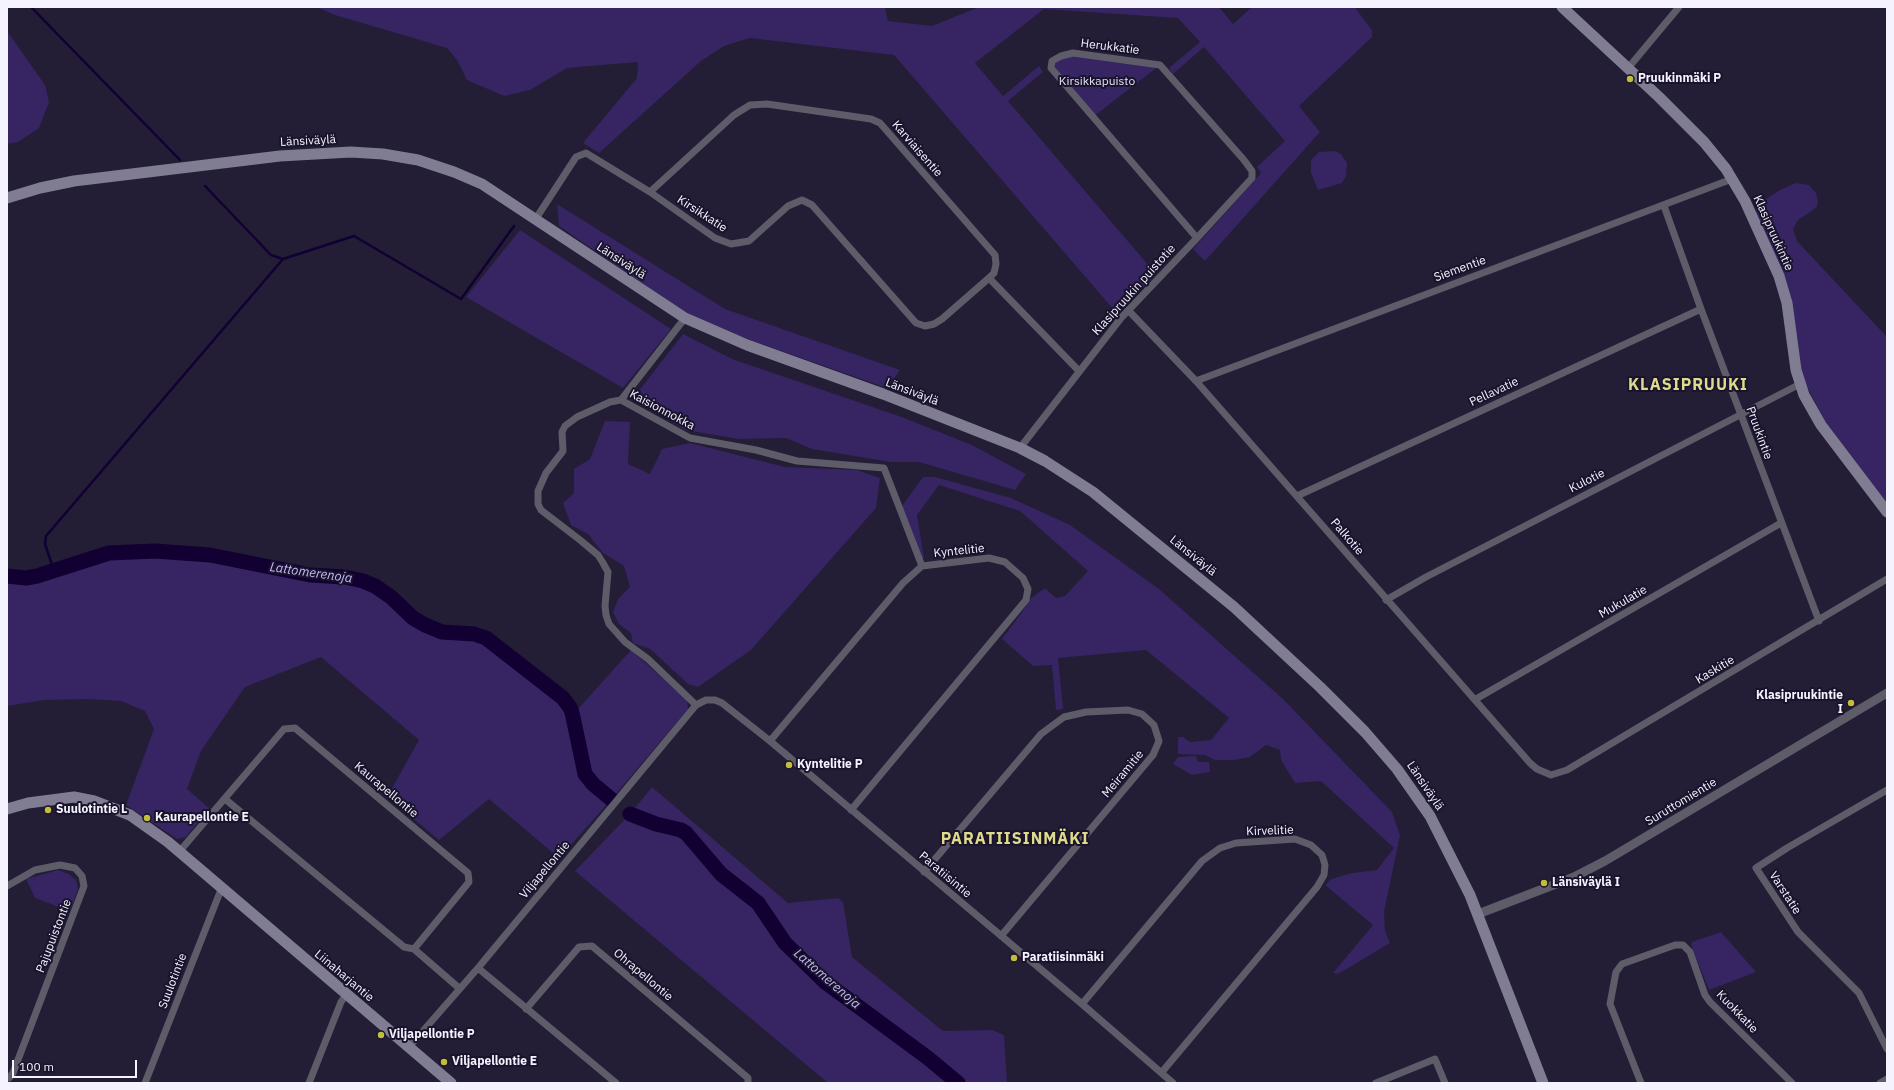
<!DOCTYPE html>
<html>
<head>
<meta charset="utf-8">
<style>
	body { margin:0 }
	#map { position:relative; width:1894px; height:1090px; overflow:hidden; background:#231d36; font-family:"IBM Plex Sans",sans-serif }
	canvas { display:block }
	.frame { position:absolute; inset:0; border:8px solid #f5f3fe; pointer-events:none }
	.scale { position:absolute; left:12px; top:1060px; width:125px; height:18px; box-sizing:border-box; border:2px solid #f5f3fe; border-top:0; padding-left:5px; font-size:12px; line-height:14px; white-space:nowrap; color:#f5f3fe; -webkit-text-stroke:3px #19132c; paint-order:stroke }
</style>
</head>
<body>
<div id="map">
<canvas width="1894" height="1090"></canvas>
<div class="frame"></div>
<div class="scale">100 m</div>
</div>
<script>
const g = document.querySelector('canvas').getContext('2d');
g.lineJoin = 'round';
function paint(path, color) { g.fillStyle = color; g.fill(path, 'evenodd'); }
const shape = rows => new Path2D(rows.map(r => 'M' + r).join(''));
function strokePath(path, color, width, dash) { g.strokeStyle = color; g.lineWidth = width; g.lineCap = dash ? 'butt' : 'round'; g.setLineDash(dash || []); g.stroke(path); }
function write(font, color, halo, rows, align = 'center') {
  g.font = font + ' "IBM Plex Sans",sans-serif'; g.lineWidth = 4; g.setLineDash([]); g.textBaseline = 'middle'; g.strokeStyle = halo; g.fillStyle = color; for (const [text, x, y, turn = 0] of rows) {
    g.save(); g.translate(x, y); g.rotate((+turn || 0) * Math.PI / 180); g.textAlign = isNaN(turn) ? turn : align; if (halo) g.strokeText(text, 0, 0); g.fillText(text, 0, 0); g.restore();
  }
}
const green = shape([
	[316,7,885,7,888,21,932,26,979,7,1219,7,1233,24,1252,7,1359,7,1356,9,1372,30,1372,37,1299,106,1320,132,1205,261,1193,249,1261,173,1257,167,1285,141,1204,47,1173,74,1169,68,1200,42,1178,18,1044,9,975,63,1003,96,1039,66,1043,72,1008,101,1156,274,1121,310,1114,310,894,55,750,38,724,46,701,61,599,153,583,143,637,78,638,62,567,68,530,90,504,96,467,80,457,60,447,48,335,15],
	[7,31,45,85,49,102,39,128,18,142,7,144],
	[1065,55,1160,65,1093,117,1051,68,1052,61],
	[1335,151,1341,154,1347,163,1346,176,1342,183,1318,190,1311,173,1311,160,1319,152],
	[1796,183,1809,185,1816,193,1818,202,1816,208,1798,220,1793,229,1797,241,1887,337,1887,504,1825,421,1803,379,1783,273,1757,214,1756,205,1780,190],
	[557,204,725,309,900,370,887,388,733,334,694,317,666,300,559,226],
	[520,230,671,329,623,388,466,297],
	[683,334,732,359,899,416,972,445,1026,474,1015,490,919,462,891,462,812,449,786,438,739,439,685,430,634,397],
	[605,421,630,422,628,464,650,474,662,449,690,443,785,467,857,470,880,478,876,508,751,650,698,687,688,684,650,649,633,643,631,633,619,624,613,612,618,599,630,587,624,566,603,553,588,534,571,525,563,503,574,493,574,469,590,459],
	[923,477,935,477,1011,498,1070,525,1159,589,1283,699,1392,812,1400,835,1384,912,1385,931,1390,943,1338,974,1333,973,1373,925,1325,885,1331,879,1352,873,1377,870,1394,848,1321,781,1295,783,1281,760,1280,750,1266,745,1250,757,1234,760,1215,760,1205,755,1178,754,1178,737,1183,737,1190,742,1211,740,1229,718,1146,650,1058,658,1063,709,1056,710,1052,665,1033,666,1002,639,1025,608,1031,598,1045,588,1056,598,1065,596,1088,571,1020,511,939,485,917,515,924,558,922,558,902,506],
	[152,555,183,556,318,581,345,582,368,588,389,602,418,627,437,634,473,638,495,648,564,705,568,714,577,757,583,776,593,789,609,802,559,858,489,799,439,840,387,797,419,740,321,657,245,687,201,751,187,789,209,808,186,837,177,839,126,805,154,729,145,711,121,701,88,699,44,700,7,706,7,580,36,581,105,559],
	[631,650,687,700,688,709,615,795,596,780,589,771,578,709],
	[1196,756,1198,762,1209,762,1210,772,1192,775,1173,764,1178,757],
	[652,787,788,903,838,898,843,902,852,957,943,1031,992,1030,1004,1035,1007,1083,828,1083,575,871,630,814],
	[58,870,69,874,76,880,78,889,70,911,35,898,26,879],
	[1721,932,1756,972,1709,990,1691,945,1692,942]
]);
const stream = shape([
	[31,7,180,160],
	[205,186,271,255,283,259,354,236,461,299,514,226],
	[54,571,45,544,46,536,283,259]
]);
const river = shape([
	[7,576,26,578,37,576,109,553,155,551,210,555,310,575,345,577,363,581,375,586,391,597,413,618,425,625,442,632,474,634,486,638,563,698,571,709,573,717,585,774,593,784,611,799],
	[630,814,656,824,681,830,686,833,721,874,758,903,785,943,825,982,928,1058,958,1083]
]);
const minor = shape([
	[1629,67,1679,7],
	[1664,206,1701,309,1819,621],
	[535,220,576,157,586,153,650,192,715,238,731,244,749,241,788,206,802,200,812,205,916,323,925,326,934,324,942,319,989,278,994,273,996,264,995,255,880,123,871,119,767,104,750,105,734,115,650,192],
	[989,278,1079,371],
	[1128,310,1196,381,1530,763,1537,769,1551,775,1567,770,1887,579],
	[1196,381,1732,179],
	[621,400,685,318],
	[1020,448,1121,318,1197,238,1252,178,1252,171,1244,160,1160,65,1073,53,1061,56,1052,61,1051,68,1197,238],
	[1297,496,1701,309],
	[1386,600,1426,577,1800,384],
	[1476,699,1781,523],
	[696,705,648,659,625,642,609,624,606,615,605,606,608,572,603,563,598,555,580,540,541,510,538,504,538,491,546,473,563,451,562,432,565,426,577,417,610,402,621,400,690,438,756,450,797,461,884,468,922,566],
	[770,741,903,583,922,566,989,558,1005,562,1023,578,1028,589,1026,600,851,810],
	[1887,790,1787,848,1756,868,1798,932,1859,993,1887,1049],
	[225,799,404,947,414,949],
	[179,852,284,729,295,728,468,873,469,882,414,949,459,988],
	[924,872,1041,734,1064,717,1086,712,1128,710,1142,714,1154,725,1159,741,1153,755,1001,936],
	[7,886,35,870,60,865,75,868,82,876,84,886,13,1073,9,1078,7,1077],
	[478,968,616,1083],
	[1082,1004,1202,861,1220,848,1236,843,1295,839,1311,845,1322,855,1325,865,1324,875,1317,887,1162,1072],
	[526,1009,579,947,592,946,748,1078,748,1083],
	[409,1047,478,968,696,705,706,700,715,700,722,703,770,741,1082,1004,1173,1083],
	[145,1083,222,887],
	[309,1083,341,1002,346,995],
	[1376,1083,1435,1059,1445,1083],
	[1641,1083,1610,1004,1616,972,1622,964,1675,945,1683,945,1690,952,1705,995,1710,1002,1792,1083],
	[1880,1083,1887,1079]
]);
const tertiary = shape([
	[1478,914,1574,877,1605,861,1887,693]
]);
const secondary = shape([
	[1562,7,1659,97,1704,142,1726,169,1745,201,1779,276,1787,303,1796,370,1804,395,1821,425,1887,512],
	[7,198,40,188,74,181,280,156,351,152,383,154,418,160,454,172,482,184,685,318,747,345,883,394,1020,448,1045,461,1093,492,1234,607,1320,687,1365,732,1397,769,1430,816,1470,895,1543,1083],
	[7,809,28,803,74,797,94,801,130,815,168,842,451,1083]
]);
const markers = [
	[1630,79,4,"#c3bd3e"],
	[1851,703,4,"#c3bd3e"],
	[789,765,4,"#c3bd3e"],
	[48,810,4,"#c3bd3e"],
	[147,818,4,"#c3bd3e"],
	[1544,883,4,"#c3bd3e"],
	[1014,958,4,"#c3bd3e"],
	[381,1035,4,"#c3bd3e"],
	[444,1062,4,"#c3bd3e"]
];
const streetNames = [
	["Herukkatie",1110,47,7],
	["Länsiväylä",308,141,-3],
	["Karviaisentie",917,149,49],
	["Kirsikkatie",702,214,33],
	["Klasipruukintie",1773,233,66],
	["Länsiväylä",621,261,33],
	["Siementie",1460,269,-20],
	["Klasipruukin puistotie",1134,290,-48],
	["Länsiväylä",912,392,21],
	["Pellavatie",1494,392,-25],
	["Kaisionnokka",662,410,28],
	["Pruukintie",1759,433,70],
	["Kulotie",1587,481,-27],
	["Palkotie",1347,537,49],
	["Kyntelitie",959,551,-6],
	["Länsiväylä",1193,556,39],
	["Mukulatie",1623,602,-30],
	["Kaskitie",1715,670,-31],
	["Meiramitie",1123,774,-50],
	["Länsiväylä",1425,786,56],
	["Kaurapellontie",386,790,40],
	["Suruttomientie",1681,802,-31],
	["Kirvelitie",1270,831,-2],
	["Viljapellontie",545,870,-50],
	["Paratiisintie",945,875,40],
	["Varstatie",1785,893,57],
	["Pajupuistontie",54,936,-69],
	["Ohrapellontie",643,975,40],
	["Liinaharjantie",344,976,40],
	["Suulotintie",173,981,-69],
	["Kuokkatie",1737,1012,46]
];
const poiNames = [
	["Pruukinmäki P",1638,79],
	["Klasipruukintie",1843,696,"right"],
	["I",1843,710,"right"],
	["Kyntelitie P",797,765],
	["Suulotintie L",56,810],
	["Kaurapellontie E",155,818],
	["Länsiväylä I",1552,883],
	["Paratiisinmäki",1022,958],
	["Viljapellontie P",389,1035],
	["Viljapellontie E",452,1062]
];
const parkNames = [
	["Kirsikkapuisto",1097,82]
];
const waterNames = [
	["Lattomerenoja",311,573,8],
	["Lattomerenoja",827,979,41]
];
const districtNames = [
	["KLASIPRUUKI",1688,385],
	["PARATIISINMÄKI",1015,839]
];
paint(green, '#362463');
strokePath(stream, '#120032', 2.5);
strokePath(river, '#120032', 15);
strokePath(minor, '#5e5c69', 7);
strokePath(tertiary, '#5e5c69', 9);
strokePath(secondary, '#807d92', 11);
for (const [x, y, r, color] of markers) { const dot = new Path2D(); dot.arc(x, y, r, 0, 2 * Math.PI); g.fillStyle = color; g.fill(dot); strokePath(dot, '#19132c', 1.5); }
write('12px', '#f5f3fe', '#19132c', streetNames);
write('bold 12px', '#f5f3fe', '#19132c', poiNames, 'left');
write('12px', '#e4e1f7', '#19132c', parkNames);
write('italic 13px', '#c4b7f9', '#19132c', waterNames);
g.letterSpacing = '1px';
write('bold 16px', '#dedb8d', '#19132c', districtNames);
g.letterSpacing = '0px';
</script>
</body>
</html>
